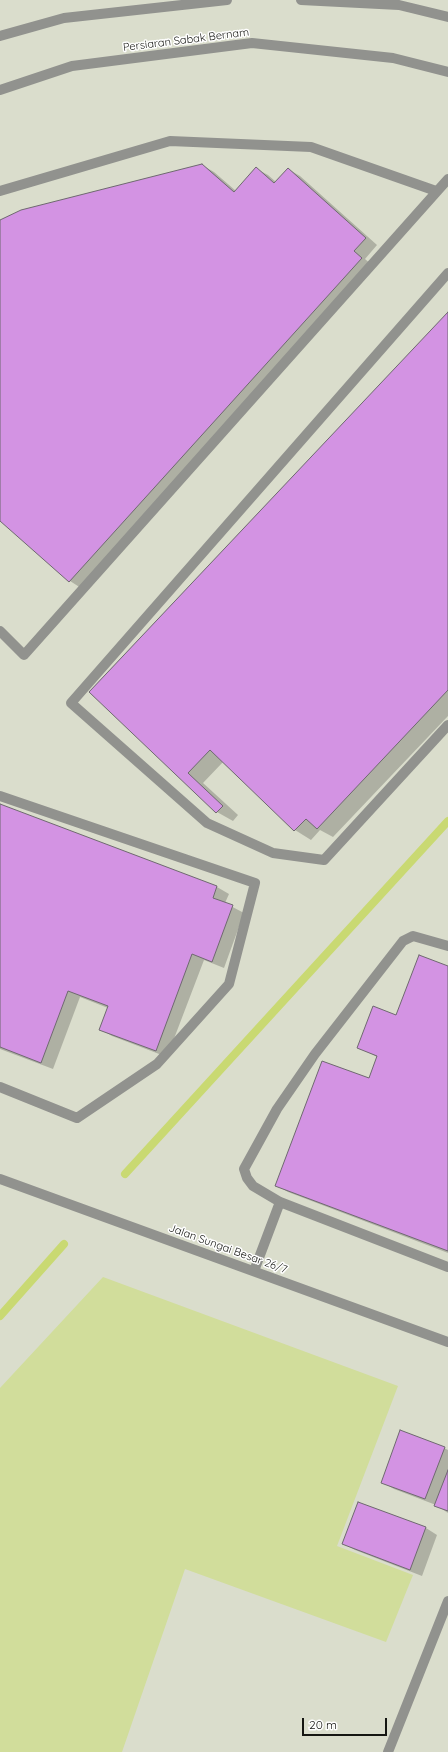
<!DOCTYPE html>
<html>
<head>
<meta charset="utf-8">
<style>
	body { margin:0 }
	#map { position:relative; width:448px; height:1752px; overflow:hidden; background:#e7e9df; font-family:Quicksand,sans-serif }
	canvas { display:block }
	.scale { position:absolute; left:302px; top:1718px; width:85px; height:18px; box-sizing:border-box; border:2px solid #151612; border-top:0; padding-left:5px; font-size:12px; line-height:14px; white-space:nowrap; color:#151612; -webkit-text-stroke:3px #fff; paint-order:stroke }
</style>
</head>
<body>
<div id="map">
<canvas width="448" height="1752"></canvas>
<div class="scale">20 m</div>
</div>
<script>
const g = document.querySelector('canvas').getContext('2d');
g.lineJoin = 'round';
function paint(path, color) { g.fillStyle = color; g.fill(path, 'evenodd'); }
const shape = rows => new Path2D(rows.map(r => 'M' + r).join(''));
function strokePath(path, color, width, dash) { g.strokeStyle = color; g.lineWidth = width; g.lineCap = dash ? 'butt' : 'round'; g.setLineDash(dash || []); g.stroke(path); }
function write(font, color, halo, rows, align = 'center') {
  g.font = font + ' Quicksand,sans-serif'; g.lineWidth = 3; g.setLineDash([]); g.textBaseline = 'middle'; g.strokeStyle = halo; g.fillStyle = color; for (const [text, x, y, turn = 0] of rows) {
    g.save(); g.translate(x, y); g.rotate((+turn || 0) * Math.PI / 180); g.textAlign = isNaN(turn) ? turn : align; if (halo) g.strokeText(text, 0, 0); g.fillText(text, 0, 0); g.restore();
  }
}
const built = shape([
	[0,0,448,0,448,1752,0,1752]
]);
const green = shape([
	[103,1277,398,1386,337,1546,413,1575,386,1642,185,1569,122,1752,0,1752,0,1388]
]);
const shadow = shape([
	[202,165,214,172,236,191,257,169,268,175,276,182,288,169,300,176,377,245,365,259,373,266,81,588,70,581,0,519,0,221],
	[448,313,448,716,333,837,320,830,311,840,295,830,223,762,203,783,238,815,233,821,217,812,90,691],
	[0,805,217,887,229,894,225,903,244,913,224,968,204,960,167,1057,112,1036,100,1029,108,1008,80,997,53,1069,0,1049],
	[448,967,448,1253,288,1192,276,1185,369,1079,377,1057,358,1047,397,1016],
	[444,1448,448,1450,448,1513,436,1505,394,1489,382,1482],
	[359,1503,426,1528,437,1535,422,1576,355,1550,344,1544]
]);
const stream = shape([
	[125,1174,448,821],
	[0,1316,64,1244]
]);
const building = shape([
	[202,164,234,192,256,167,274,183,288,168,366,238,354,251,362,258,69,582,0,521,0,220,21,210,202,164],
	[448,312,448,690,317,829,306,819,294,831,210,750,188,773,223,806,216,813,89,692,448,312],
	[0,804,217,886,213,898,233,905,212,962,192,954,156,1051,99,1030,108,1006,68,991,41,1063,0,1047,0,804],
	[419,955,448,966,448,1251,275,1186,322,1061,369,1078,377,1056,357,1048,373,1006,396,1015,419,955],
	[400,1430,445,1447,425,1499,381,1483,400,1430],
	[448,1470,448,1511,434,1506,448,1470],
	[358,1502,426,1527,410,1570,342,1544,358,1502]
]);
const minor = shape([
	[301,0,399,5,448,17],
	[0,36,64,18,227,0],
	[0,90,72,66,252,43,393,58,448,72],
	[0,191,170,141,311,147,436,191],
	[448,273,71,703,207,823,273,853,324,860,448,725],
	[0,631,24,655,448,179],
	[0,796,255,883,229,984,157,1064,77,1118,0,1087],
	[448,946,413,936,403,941,315,1054,277,1109,244,1169,247,1178,253,1186,280,1202,448,1267],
	[0,1179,448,1342],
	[254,1271,280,1202],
	[388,1752,448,1601]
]);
const streetNames = [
	["Persiaran Sabak Bernam",186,40,-7],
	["Jalan Sungai Besar 26/7",228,1249,20]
];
paint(built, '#daddcc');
paint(green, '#d1dd9b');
paint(shadow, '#0003');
strokePath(stream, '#c9d972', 8);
paint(building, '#d393e3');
strokePath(building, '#6f6970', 1);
strokePath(minor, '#91928e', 10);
write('11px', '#151612', '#fff', streetNames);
</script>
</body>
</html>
